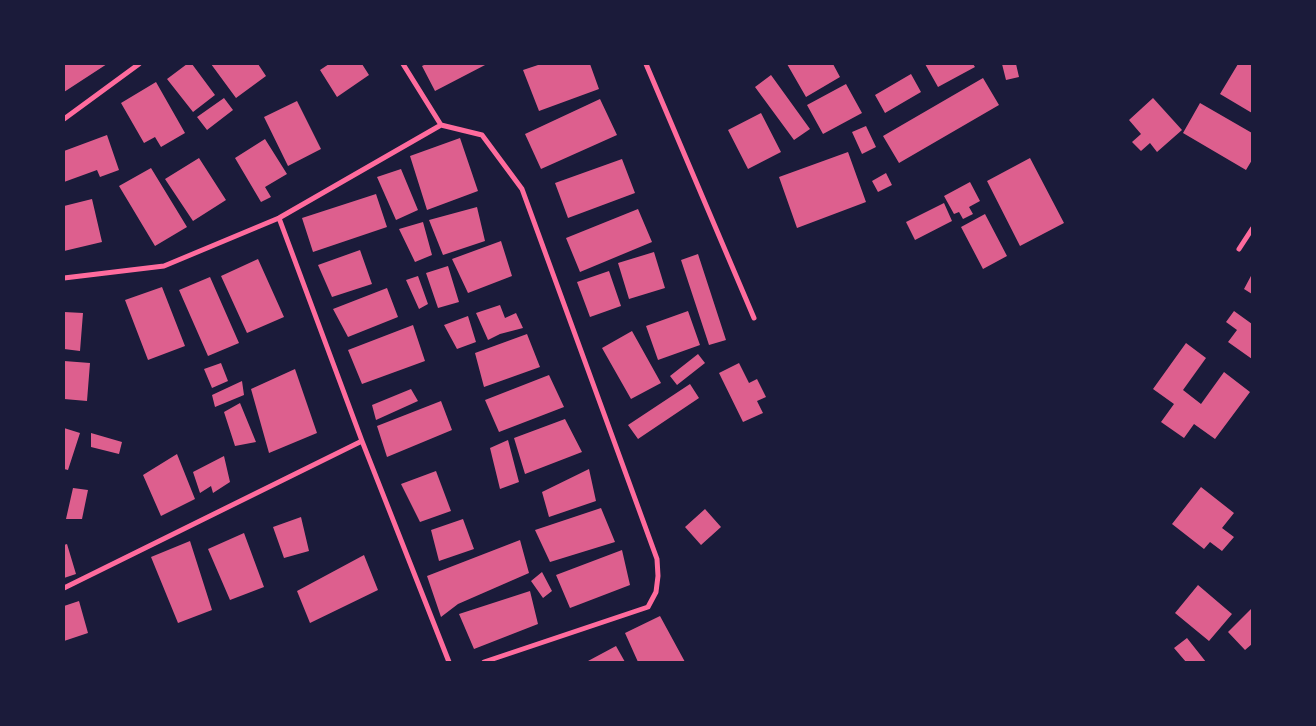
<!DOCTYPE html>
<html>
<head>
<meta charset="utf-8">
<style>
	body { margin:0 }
	#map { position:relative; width:1316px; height:726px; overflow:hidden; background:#1b1b3a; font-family:Manrope,sans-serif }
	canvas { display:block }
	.frame { position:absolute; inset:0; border:65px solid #1b1b3a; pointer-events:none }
</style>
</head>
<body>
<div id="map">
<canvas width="1316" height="726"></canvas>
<div class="frame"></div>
</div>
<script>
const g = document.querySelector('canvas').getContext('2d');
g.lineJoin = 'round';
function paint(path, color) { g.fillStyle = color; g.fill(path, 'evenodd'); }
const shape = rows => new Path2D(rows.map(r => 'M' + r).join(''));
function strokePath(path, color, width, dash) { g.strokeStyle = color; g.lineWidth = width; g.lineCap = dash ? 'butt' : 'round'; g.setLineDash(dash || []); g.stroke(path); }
const building = shape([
	[64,64,107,64,64,92],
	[187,64,192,64,215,95,193,112,167,79],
	[211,64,258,64,266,76,236,98],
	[329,64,362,64,369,75,337,97,320,70],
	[426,64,487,64,435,91,422,66],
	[541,64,590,64,599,89,539,111,523,70],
	[787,64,833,64,840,77,806,97],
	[925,64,973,64,975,67,938,87],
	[1002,64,1016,64,1019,77,1006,80],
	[1238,64,1252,64,1252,113,1220,94],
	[911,74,921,92,885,113,875,95],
	[771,75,810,129,794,140,755,87],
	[983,78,999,105,899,163,883,136],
	[156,82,185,133,161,147,155,137,144,143,121,103],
	[846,84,862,113,823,134,807,105],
	[224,98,233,110,207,130,197,117],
	[1153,98,1182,130,1157,152,1150,143,1141,151,1132,142,1141,134,1129,120],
	[600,99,617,135,541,169,525,134],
	[297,101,321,149,288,166,264,117],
	[1200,103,1252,133,1252,160,1246,170,1183,133],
	[761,113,781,152,748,169,728,130],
	[866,126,876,147,862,154,852,132],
	[107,135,119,170,100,177,97,170,64,182,64,151],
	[460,138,478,191,427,210,410,156],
	[265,139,287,174,265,187,271,197,261,202,235,158],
	[848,152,866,202,797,228,779,177],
	[199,158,226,200,193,221,165,179],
	[1030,158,1064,223,1020,246,987,181],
	[622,159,635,193,568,218,555,183],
	[151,168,187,227,155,246,119,186],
	[401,169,418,210,396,220,377,177],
	[886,173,892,185,878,192,872,181],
	[970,182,980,201,969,207,973,214,963,219,959,212,954,214,944,196],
	[376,194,387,227,313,252,302,218],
	[92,199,102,242,64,251,64,206],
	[944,203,952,221,915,240,906,222],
	[477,207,485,241,443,255,429,220],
	[638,209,652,242,580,272,566,238],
	[985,214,1007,256,983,269,961,227],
	[423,222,432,255,415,262,399,229],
	[501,241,512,276,468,293,452,259],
	[360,250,372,284,332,297,318,265],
	[654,252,665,288,629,299,618,263],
	[698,254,726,340,709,345,681,260],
	[258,259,284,317,247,333,221,276],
	[448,266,459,302,438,308,426,273],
	[609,271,621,306,590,317,577,282],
	[1252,274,1252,294,1244,289],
	[418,276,428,304,419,309,406,280],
	[210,277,239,343,208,356,179,290],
	[162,287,185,346,148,360,125,300],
	[387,288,398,317,348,337,333,309],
	[500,305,505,318,516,313,523,328,500,334,488,340,476,313],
	[688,311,700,345,658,360,646,326],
	[1234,311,1252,324,1252,359,1228,342,1237,330,1226,322],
	[64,312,83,313,80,351,64,349],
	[468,316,476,342,457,349,444,325],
	[413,325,425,361,362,384,348,350],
	[632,331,661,383,631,399,602,348],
	[527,334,540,367,484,387,475,353],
	[1186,343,1206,358,1183,390,1201,404,1224,372,1250,392,1215,439,1194,424,1184,438,1161,422,1174,404,1153,389],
	[698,354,705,363,677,385,670,376],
	[64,361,90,363,87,401,64,399],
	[221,363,228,381,212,388,204,369],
	[739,363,749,383,757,379,766,397,757,401,763,413,743,422,719,373],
	[295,369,317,433,269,453,251,389],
	[549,375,564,407,499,432,485,400],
	[242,381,244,395,215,407,212,395],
	[690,384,699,398,638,439,628,425],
	[411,389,418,401,376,420,372,405],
	[441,401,452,430,387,457,377,426],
	[240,403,256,442,235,446,224,412],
	[565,419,582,452,525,474,514,438],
	[64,428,80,433,68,470,64,469],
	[91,433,122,442,119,454,91,447],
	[508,440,519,482,500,489,490,448],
	[177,454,195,499,161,516,143,475],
	[224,456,230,482,213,493,211,486,200,493,193,472],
	[589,469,596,501,549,517,542,492],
	[436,471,451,511,420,522,401,484],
	[1201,487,1234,513,1222,528,1234,537,1222,551,1210,542,1204,549,1172,524],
	[73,488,88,490,82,519,66,519],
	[601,508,615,542,550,562,535,530],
	[705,509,721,527,701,545,685,527],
	[301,517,309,551,284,558,273,527],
	[463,519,474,549,439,561,431,530],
	[244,533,264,587,230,600,208,549],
	[520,540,529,573,458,604,441,617,427,576],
	[190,541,212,610,178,623,151,557],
	[67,544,76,574,64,578,64,545],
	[622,550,630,585,570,608,556,575],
	[364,555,378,590,310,623,297,591],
	[542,572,552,591,543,598,531,581],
	[1198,585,1232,614,1209,641,1175,613],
	[530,591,538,624,474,649,459,614],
	[79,601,88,633,64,641,64,606],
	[1252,608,1252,644,1245,650,1228,632],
	[660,616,685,662,638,662,625,633],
	[1187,638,1206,662,1186,662,1174,648],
	[616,646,625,662,588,661]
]);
const minor = shape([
	[403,64,441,125],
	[646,64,754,318],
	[64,119,139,64],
	[279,218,362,441,449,662],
	[1239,249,1252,229],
	[64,278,164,266,279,218,441,125,482,135,522,189,657,559,658,576,656,592,648,607,484,662],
	[64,588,362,441]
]);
paint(building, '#dd5f8e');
strokePath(minor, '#ff6b9d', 5);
</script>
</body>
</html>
